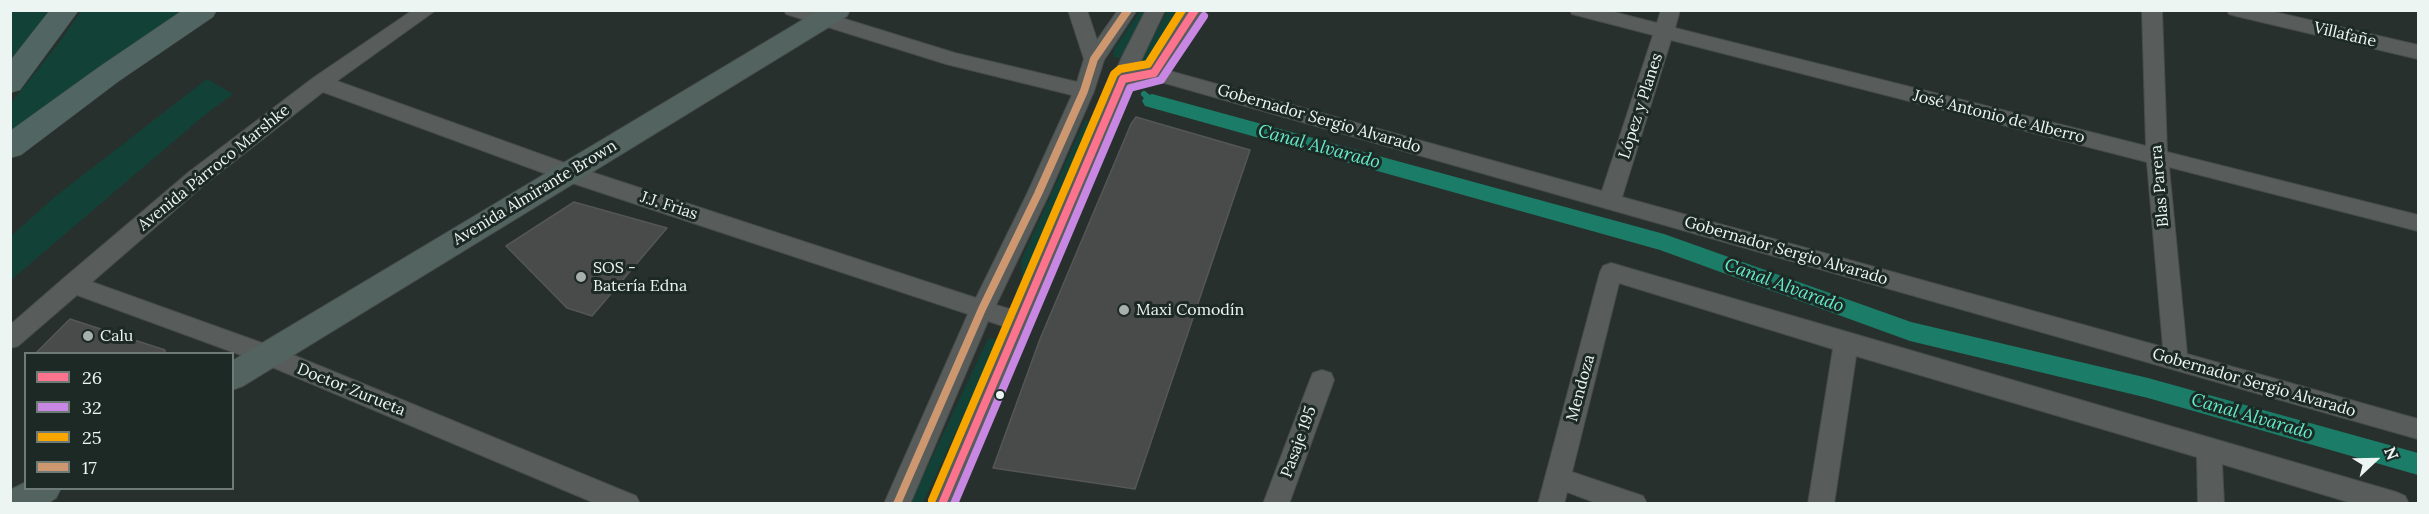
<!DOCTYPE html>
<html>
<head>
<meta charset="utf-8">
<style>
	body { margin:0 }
	#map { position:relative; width:2429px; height:514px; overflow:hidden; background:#28302d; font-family:Lora,serif }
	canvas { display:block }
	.frame { position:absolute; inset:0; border:12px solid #ecf5f2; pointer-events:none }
	.legend { position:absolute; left:24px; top:352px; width:210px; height:138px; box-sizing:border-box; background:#1c2925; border:2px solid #6f7b77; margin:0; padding:8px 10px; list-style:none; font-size:18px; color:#ecf5f2 }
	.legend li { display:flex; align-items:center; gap:12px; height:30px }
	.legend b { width:30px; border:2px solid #6f7b77 }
	.north { position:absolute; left:2345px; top:430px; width:60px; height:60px; -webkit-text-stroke:4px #1c2925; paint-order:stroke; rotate:68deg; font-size:16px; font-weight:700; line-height:24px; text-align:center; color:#ecf5f2 }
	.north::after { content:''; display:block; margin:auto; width:21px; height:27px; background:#ecf5f2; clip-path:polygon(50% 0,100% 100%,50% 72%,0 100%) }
</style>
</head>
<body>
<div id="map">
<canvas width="2429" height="514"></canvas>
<div class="frame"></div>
<ul class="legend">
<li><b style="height:8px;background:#fc738d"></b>26</li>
<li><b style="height:8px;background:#c787e3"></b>32</li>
<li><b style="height:8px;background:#f7a600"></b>25</li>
<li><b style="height:8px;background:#cd976f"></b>17</li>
</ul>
<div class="north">N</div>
</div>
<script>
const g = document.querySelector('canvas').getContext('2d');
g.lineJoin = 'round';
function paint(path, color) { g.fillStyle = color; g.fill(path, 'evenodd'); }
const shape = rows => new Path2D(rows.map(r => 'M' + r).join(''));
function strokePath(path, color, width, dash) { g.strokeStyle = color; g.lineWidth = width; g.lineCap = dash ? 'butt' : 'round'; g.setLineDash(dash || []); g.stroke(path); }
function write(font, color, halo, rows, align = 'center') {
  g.font = font + ' Lora,serif'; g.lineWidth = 6; g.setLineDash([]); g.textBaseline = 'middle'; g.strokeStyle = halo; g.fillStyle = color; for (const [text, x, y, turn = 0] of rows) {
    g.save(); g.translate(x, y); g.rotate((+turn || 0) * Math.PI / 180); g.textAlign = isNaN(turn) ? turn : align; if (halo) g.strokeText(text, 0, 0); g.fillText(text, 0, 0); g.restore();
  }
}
const green = shape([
	[11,11,52,11,11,68],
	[81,11,190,11,11,137,10,104,58,44],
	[1140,11,1147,11,1120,58,1113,57,1114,49],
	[1167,11,1182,11,1142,67,1138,67],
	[207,79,233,94,207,113,11,280,11,236,56,196],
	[1085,120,1089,121,1089,126,1083,143,1021,292,1016,291,1022,279,1021,261],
	[988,339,995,339,997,343,923,503,910,504]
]);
const stream = shape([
	[1144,94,1152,101]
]);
const canal = shape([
	[1152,94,1664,234,1911,322,2148,378,2418,453,2418,475,2148,398,1910,341,1660,250,1145,106,1142,101,1145,96,1152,94]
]);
const building = shape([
	[1136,117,1250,150,1135,489,993,468,1040,339,1131,124,1136,117],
	[574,202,667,228,592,316,567,308,506,246,574,202],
	[70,319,165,350,165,354,35,354,70,319]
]);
const minor = shape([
	[413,10,436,10,337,81,576,167,976,298,1027,194,1072,95,946,64,786,14,784,10,816,10,955,53,1077,82,1084,59,1068,10,1087,10,1097,40,1118,10,1137,10,1104,60,1094,91,1049,194,996,305,1013,310,1122,57,1146,10,1165,10,1137,69,1147,67,1185,10,1204,10,1166,70,1602,191,1653,35,1572,14,1570,10,1606,10,1657,23,1661,10,1680,10,1675,28,2146,146,2142,10,2162,10,2167,152,2418,215,2418,231,2169,167,2187,354,2418,419,2418,439,1154,80,1130,85,955,504,929,504,1006,327,988,321,910,504,884,504,968,314,560,179,323,92,205,184,92,282,276,348,636,496,640,504,597,504,260,362,77,295,18,346,10,348,10,325,64,278,189,172,313,78,413,10],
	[1671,40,2147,162,2163,347,1622,197,1671,40],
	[2227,10,2266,10,2418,45,2418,59,2236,16,2229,14,2227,10],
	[1611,263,2396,492,2405,496,2409,504,2355,504,2222,464,2224,504,2198,504,2197,457,1856,356,1834,504,1808,504,1833,349,1619,283,1572,472,1643,496,1647,504,1599,504,1567,492,1564,504,1538,504,1600,272,1603,266,1611,263],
	[1322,370,1331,373,1334,380,1289,504,1263,504,1310,380,1313,373,1322,370]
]);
const major = shape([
	[819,10,850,10,847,16,243,386,232,390,232,361,819,10],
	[26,482,26,488,61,488,56,498,47,504,10,504,10,490,26,482]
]);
const highway = shape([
	[50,10,79,10,20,90,10,93,10,61,50,10],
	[183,10,217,10,213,17,119,81,21,155,10,158,10,131,99,67,183,10]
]);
const bus1 = shape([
	[942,504,1123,79,1154,73,1195,10]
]);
const bus2 = shape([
	[954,504,1130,88,1161,80,1204,16]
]);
const bus3 = shape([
	[932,500,1114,74,1120,69,1148,64,1182,10]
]);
const bus4 = shape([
	[897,504,982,309,1038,194,1084,91,1094,59,1128,10]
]);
const markers = [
	[581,277,6,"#a7b0ad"],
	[1124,310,6,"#a7b0ad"],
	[88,336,6,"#a7b0ad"],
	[1000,395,5,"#ecf5f2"]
];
const streetNames = [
	["Villafañe",2345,35,13],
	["López y Planes",1641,106,-72],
	["José Antonio de Alberro",1999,117,14],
	["Gobernador Sergio Alvarado",1319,119,16],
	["Avenida Párroco Marshke",214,168,-39],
	["Blas Parera",2160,186,-95],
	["Avenida Almirante Brown",535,193,-31],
	["J.J. Frias",669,206,18],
	["Gobernador Sergio Alvarado",1786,251,16],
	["Gobernador Sergio Alvarado",2254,383,16],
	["Mendoza",1581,388,-75],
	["Doctor Zurueta",351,390,22],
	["Pasaje 195",1299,442,-70]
];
const poiNames = [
	["SOS -",593,268],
	["Batería Edna",593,286],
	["Maxi Comodín",1136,310],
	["Calu",100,336]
];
const waterNames = [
	["Canal Alvarado",1319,147,15],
	["Canal Alvarado",1784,286,20],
	["Canal Alvarado",2252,417,16]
];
paint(green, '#124237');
strokePath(stream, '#1b7d68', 6);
paint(canal, '#1b7d68');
paint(building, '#494b4a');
strokePath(building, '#555657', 1.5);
strokePath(minor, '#464c4a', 2);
strokePath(major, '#464c4a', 2);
strokePath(highway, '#464c4a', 1);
paint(minor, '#585d5b');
paint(major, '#53635f');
paint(highway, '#516662');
strokePath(bus1, '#fc738d', 8);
strokePath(bus2, '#c787e3', 8);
strokePath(bus3, '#f7a600', 8);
strokePath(bus4, '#cd976f', 8);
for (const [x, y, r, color] of markers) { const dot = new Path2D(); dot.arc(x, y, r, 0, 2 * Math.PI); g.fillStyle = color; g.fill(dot); strokePath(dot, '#1c2925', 2); }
write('16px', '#ecf5f2', '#1c2925', streetNames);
write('16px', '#ecf5f2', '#1c2925', poiNames, 'left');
write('italic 18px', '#65edc9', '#1c2925', waterNames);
</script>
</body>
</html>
